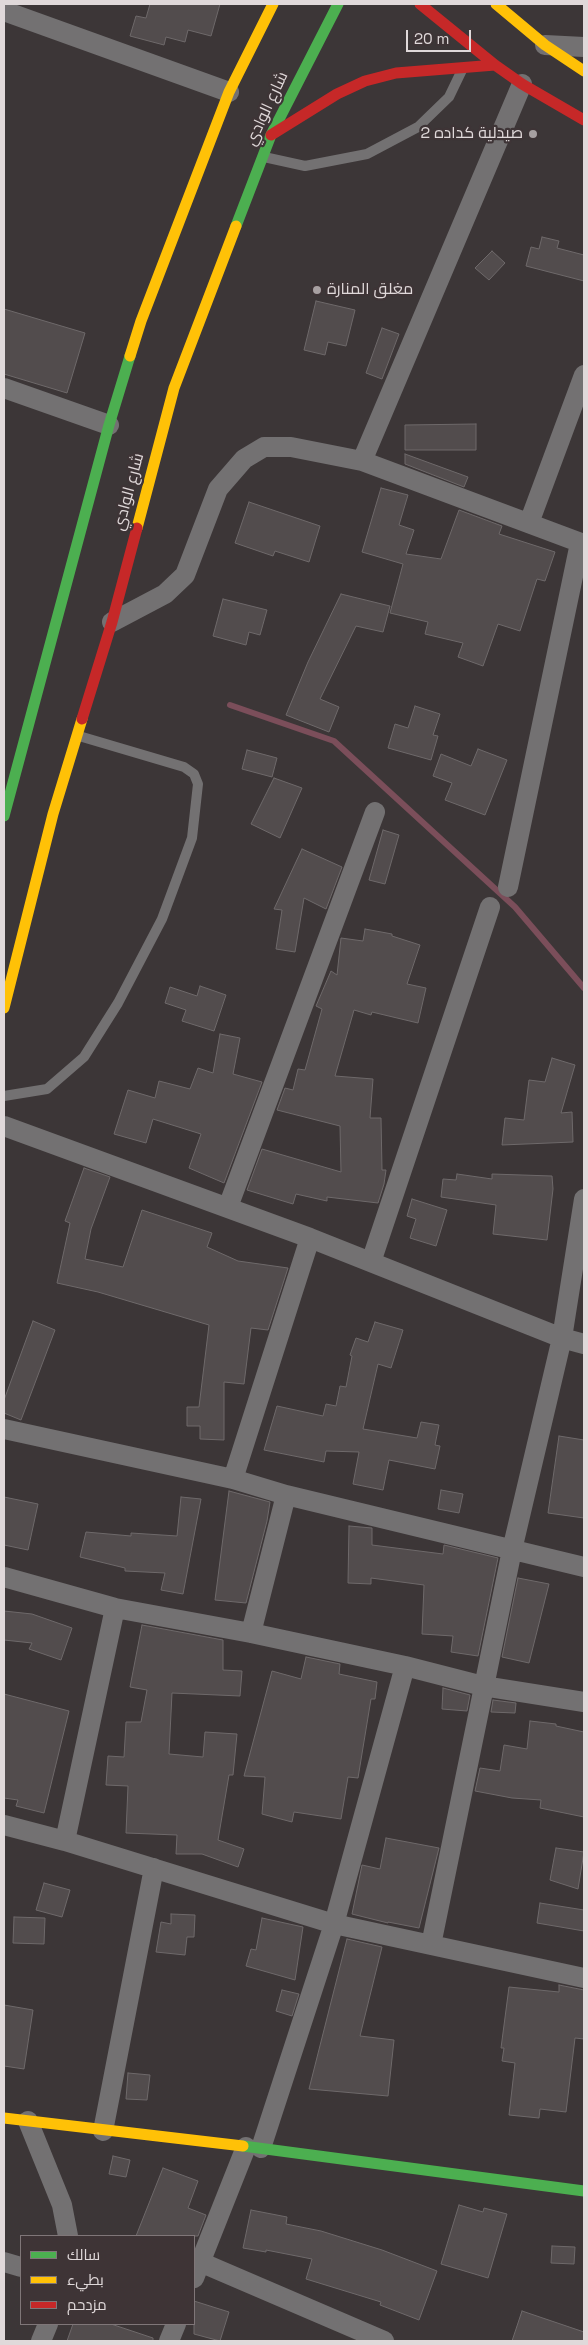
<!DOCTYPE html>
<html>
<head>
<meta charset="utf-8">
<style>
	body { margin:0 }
	#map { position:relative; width:588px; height:2345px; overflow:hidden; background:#3c3637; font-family:"Space Grotesk",Cairo,sans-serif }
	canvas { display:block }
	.frame { position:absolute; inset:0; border:5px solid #e0d9da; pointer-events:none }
	.legend { position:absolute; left:20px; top:2235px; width:175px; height:90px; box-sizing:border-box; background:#3e3436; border:1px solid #7f7678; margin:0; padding:6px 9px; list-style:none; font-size:15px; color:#e0d9da }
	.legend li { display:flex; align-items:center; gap:10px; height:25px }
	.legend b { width:25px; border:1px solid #7f7678 }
	.scale { position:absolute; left:406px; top:30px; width:65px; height:22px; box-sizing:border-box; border:2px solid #e0d9da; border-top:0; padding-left:6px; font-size:15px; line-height:18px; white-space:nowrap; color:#e0d9da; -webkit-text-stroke:4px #3e3436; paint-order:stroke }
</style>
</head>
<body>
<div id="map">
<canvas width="588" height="2345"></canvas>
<div class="frame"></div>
<ul class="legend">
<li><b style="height:6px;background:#4caf50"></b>سالك</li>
<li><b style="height:6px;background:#ffc107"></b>بطيء</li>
<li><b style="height:6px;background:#c62828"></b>مزدحم</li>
</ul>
<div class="scale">20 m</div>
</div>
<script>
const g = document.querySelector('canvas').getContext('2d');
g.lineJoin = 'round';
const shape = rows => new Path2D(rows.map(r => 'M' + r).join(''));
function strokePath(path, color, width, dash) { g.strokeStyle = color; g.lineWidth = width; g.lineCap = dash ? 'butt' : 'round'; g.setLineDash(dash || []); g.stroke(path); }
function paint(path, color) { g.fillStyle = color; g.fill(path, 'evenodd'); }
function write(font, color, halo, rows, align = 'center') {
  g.font = font + ' "Space Grotesk",Cairo,sans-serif'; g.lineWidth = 4.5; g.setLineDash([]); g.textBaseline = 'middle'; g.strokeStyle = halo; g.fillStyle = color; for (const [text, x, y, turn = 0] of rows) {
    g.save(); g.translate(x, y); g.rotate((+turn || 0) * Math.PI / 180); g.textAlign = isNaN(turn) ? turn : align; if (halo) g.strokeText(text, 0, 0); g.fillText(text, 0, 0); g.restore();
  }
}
const stream = shape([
	[230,705,334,741,515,907,584,988]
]);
const building = shape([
	[150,4,220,4,211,36,188,30,185,42,166,37,164,45,130,36,136,16,146,18,150,4],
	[542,237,559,241,557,248,584,255,584,281,526,266,531,247,539,249,542,237],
	[492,251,505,263,489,280,475,268,492,251],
	[316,301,355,310,346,346,328,342,325,355,304,350,316,301],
	[4,309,85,333,67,393,4,374,4,309],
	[382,328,399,334,382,379,366,373,382,328],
	[476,424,476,450,405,450,405,425,476,424],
	[405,454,468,477,464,487,405,464,405,454],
	[381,488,408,495,399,525,414,530,406,554,441,559,459,510,502,526,499,534,555,552,545,581,537,579,520,631,498,624,483,666,458,657,463,643,425,634,428,622,390,613,403,564,362,552,381,488],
	[249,502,320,526,309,562,275,551,273,556,235,543,249,502],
	[341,594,390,606,383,632,356,626,320,699,339,707,329,732,286,715,308,662,341,594],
	[223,599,267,610,260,635,249,632,246,645,213,636,223,599],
	[415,706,440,714,433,735,438,736,431,760,388,748,395,724,408,728,415,706],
	[478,749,507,760,485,815,445,800,452,783,433,776,441,754,471,766,478,749],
	[247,750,277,758,272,777,242,769,247,750],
	[274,778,302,788,280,838,251,824,274,778],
	[383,830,399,835,385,884,369,880,383,830],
	[302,849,342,867,326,909,304,898,295,952,276,949,282,910,274,909,302,849],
	[365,929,392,934,392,936,420,945,407,984,426,988,418,1023,372,1012,371,1015,354,1010,335,1076,373,1079,370,1118,381,1118,382,1170,386,1170,384,1184,378,1203,327,1197,327,1201,296,1194,293,1204,247,1190,262,1149,341,1172,340,1126,277,1110,285,1088,293,1090,298,1069,305,1070,322,1009,316,1006,331,971,337,975,341,938,363,941,365,929],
	[200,986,226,995,214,1031,182,1021,186,1010,165,1003,170,987,197,996,200,986],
	[220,1034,240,1038,233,1074,262,1082,224,1183,189,1168,201,1134,153,1119,146,1143,114,1134,128,1090,155,1098,159,1081,190,1089,198,1068,213,1073,220,1034],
	[552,1058,575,1065,561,1113,572,1112,573,1142,502,1145,505,1118,524,1120,529,1080,545,1082,552,1058],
	[84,1168,110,1177,91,1229,85,1259,123,1267,142,1210,212,1233,207,1247,238,1261,288,1268,268,1330,251,1328,244,1384,224,1382,224,1440,200,1439,200,1426,187,1426,187,1407,199,1407,209,1325,98,1292,57,1283,70,1223,65,1221,84,1168],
	[457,1174,492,1179,492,1174,552,1176,553,1189,547,1240,493,1234,496,1205,441,1197,443,1179,456,1180,457,1174],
	[412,1199,447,1210,436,1246,410,1238,416,1219,407,1216,412,1199],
	[33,1321,55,1330,21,1420,4,1413,4,1400,33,1321],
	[375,1322,403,1330,391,1368,378,1364,363,1429,417,1438,421,1422,439,1425,435,1445,440,1446,435,1469,389,1460,383,1490,353,1484,359,1452,326,1451,324,1462,264,1450,277,1406,323,1416,326,1404,336,1406,340,1386,346,1387,352,1356,350,1355,356,1338,368,1342,375,1322],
	[559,1436,584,1440,584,1518,548,1513,559,1436],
	[441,1490,463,1494,459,1513,438,1509,441,1490],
	[229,1491,270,1502,267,1521,246,1603,215,1600,229,1491],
	[4,1497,38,1504,28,1550,4,1545,4,1497],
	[181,1497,201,1499,183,1594,161,1590,165,1573,125,1571,125,1568,80,1557,86,1532,131,1536,131,1533,177,1536,181,1497],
	[349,1526,372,1528,372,1545,443,1554,444,1545,498,1558,478,1656,451,1652,453,1636,422,1634,424,1585,371,1578,371,1584,348,1583,349,1526],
	[518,1578,549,1584,529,1663,502,1657,518,1578],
	[4,1611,32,1614,72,1628,61,1660,29,1649,32,1643,4,1640,4,1611],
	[142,1625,223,1640,223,1670,242,1671,240,1696,172,1693,169,1754,203,1757,205,1732,237,1734,233,1775,229,1775,218,1840,244,1849,238,1867,202,1854,176,1854,177,1835,126,1833,128,1786,106,1785,108,1756,124,1757,126,1722,141,1722,147,1690,130,1687,142,1625],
	[306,1657,340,1664,339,1674,377,1682,375,1699,371,1699,358,1778,348,1777,341,1819,294,1812,292,1822,262,1814,265,1777,244,1776,272,1671,301,1679,306,1657],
	[443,1688,470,1695,467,1711,442,1709,443,1688],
	[4,1694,69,1711,44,1813,16,1806,18,1800,4,1798,4,1694],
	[493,1700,516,1703,515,1713,491,1712,493,1700],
	[530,1721,556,1724,556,1726,584,1732,584,1817,540,1808,541,1800,512,1798,475,1791,480,1768,500,1771,504,1745,527,1749,530,1721],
	[386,1838,439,1848,419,1928,388,1922,388,1923,352,1914,362,1865,380,1869,386,1838],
	[556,1848,584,1852,578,1889,550,1880,556,1848],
	[44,1883,70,1890,62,1917,36,1910,44,1883],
	[540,1903,584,1910,584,1931,537,1923,540,1903],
	[171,1914,195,1915,194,1937,187,1937,185,1955,156,1952,161,1922,171,1924,171,1914],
	[14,1917,45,1918,44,1944,13,1943,14,1917],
	[262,1918,303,1927,295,1980,246,1966,251,1949,256,1950,262,1918],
	[347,1939,382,1947,360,2036,394,2040,388,2096,309,2089,347,1939],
	[559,1985,584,1990,584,2039,575,2038,566,2112,540,2109,539,2118,509,2115,515,2063,502,2061,504,2048,501,2048,509,1987,559,1992,559,1985],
	[282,1990,299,1994,292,2016,276,2011,282,1990],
	[4,2005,33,2010,24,2069,4,2066,4,2005],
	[128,2073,150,2075,147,2100,126,2099,128,2073],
	[113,2156,130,2160,126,2177,109,2174,113,2156],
	[163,2168,198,2181,188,2208,206,2215,198,2236,136,2236,163,2168],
	[459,2205,483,2212,484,2208,507,2214,488,2278,441,2264,459,2205],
	[251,2210,287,2217,286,2224,321,2231,382,2250,437,2271,419,2320,380,2305,381,2302,306,2279,312,2259,266,2250,266,2252,243,2248,251,2210],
	[552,2246,575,2247,574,2264,551,2263,552,2246],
	[194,2301,229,2312,220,2341,194,2334,194,2301],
	[522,2311,584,2332,584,2341,512,2341,522,2311],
	[73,2324,111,2324,153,2338,153,2341,67,2341,73,2324]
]);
const lane = shape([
	[264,157,305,166,367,154,418,127,449,97,462,70],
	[4,1096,47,1089,84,1057,118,1003,162,919,192,838,198,784,194,774,184,767,79,736]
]);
const street = shape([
	[4,11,229,92],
	[545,45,584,47],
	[4,388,109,425],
	[362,461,522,84],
	[529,523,584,375],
	[112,622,165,594,185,575,218,489,244,459,264,447,291,447,362,461,584,544],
	[508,887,580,543],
	[4,1126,310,1238,562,1338,584,1344],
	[228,1207,375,812],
	[371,1262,490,907],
	[4,1429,233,1479,286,1495,584,1567],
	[233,1479,310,1238],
	[4,1577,115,1608,251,1633,405,1666,483,1686,584,1702],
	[251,1633,286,1495],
	[4,1825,65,1841,334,1924,584,1978],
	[65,1841,115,1608],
	[431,1945,512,1550,562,1338,584,1199],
	[28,2121,62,2205,68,2236],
	[103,2131,154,1868],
	[261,2148,334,1924,405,1666],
	[4,2262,21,2267],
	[200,2262,384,2341],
	[194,2278,246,2147],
	[41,2341,48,2324],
	[169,2341,176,2324]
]);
const fast = shape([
	[236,226,271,135,338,4],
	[4,816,109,425,130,356],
	[243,2146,584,2191]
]);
const slow = shape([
	[496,4,545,45,584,71],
	[130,356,141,321,229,92,273,4],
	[137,528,174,388,236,226],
	[4,1008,53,814,82,719],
	[4,2118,243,2146]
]);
const jam = shape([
	[420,4,495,65,522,84,584,120],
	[271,135,337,94,365,81,396,73,495,65],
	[82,719,112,622,137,528]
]);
const markers = [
	[533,134,5,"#a7a0a1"],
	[317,290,5,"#a7a0a1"]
];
const streetNames = [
	["شارع الوادي",267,109,-65],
	["شارع الوادي",129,492,-75]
];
const poiNames = [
	["صيدلية كداده 2",523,134],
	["مغلق المنارة",327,290,"left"]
];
strokePath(stream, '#7b4e5a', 6);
paint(building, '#524c4d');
strokePath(building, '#6e696a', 1);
strokePath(lane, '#737172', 10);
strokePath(street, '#737172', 20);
strokePath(fast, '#4caf50', 11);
strokePath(slow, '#ffc107', 11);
strokePath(jam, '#c62828', 11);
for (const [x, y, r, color] of markers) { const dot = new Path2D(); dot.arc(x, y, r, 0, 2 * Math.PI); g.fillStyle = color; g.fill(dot); strokePath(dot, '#3e3436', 2); }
write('16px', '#e0d9da', '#3e3436', streetNames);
write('16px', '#e0d9da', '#3e3436', poiNames, 'right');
</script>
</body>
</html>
